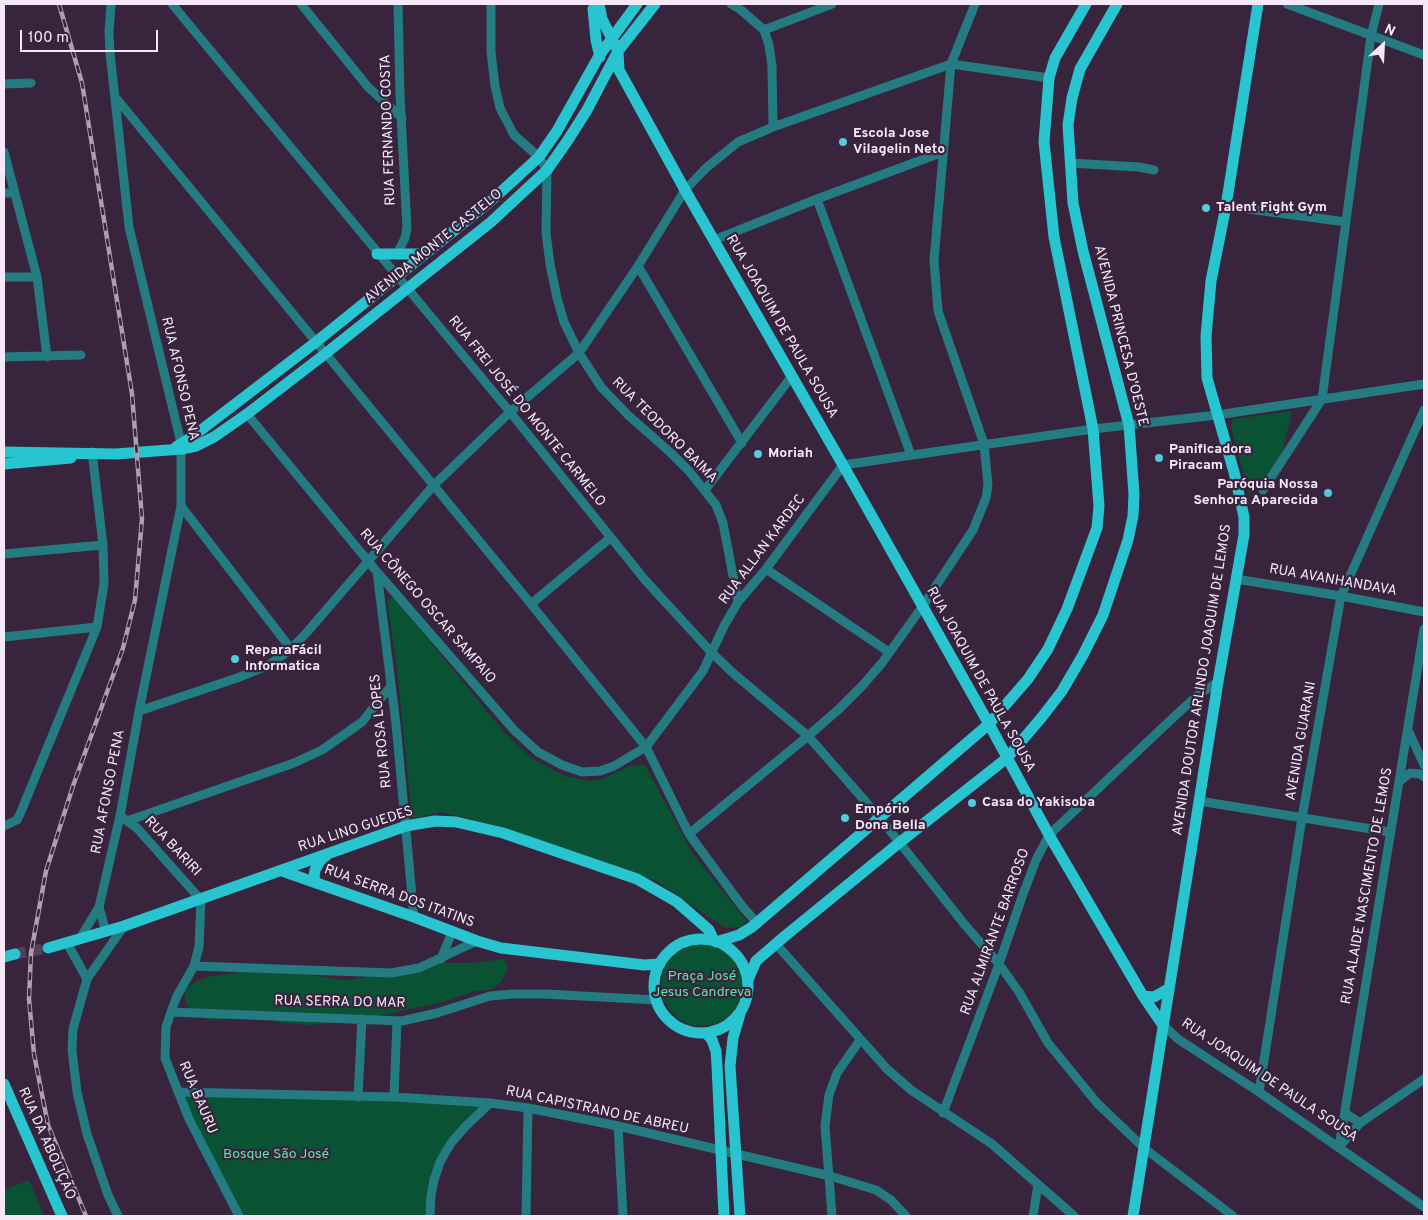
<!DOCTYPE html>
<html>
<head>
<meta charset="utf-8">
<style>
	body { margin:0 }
	#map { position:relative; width:1428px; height:1220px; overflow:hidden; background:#38243c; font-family:Overpass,sans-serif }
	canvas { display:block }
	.frame { position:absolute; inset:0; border:5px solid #f5e8f8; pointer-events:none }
	.north { position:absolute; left:1358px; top:20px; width:50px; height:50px; -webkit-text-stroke:4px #38243c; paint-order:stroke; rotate:25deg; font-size:14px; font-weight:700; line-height:20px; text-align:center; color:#f5e8f8 }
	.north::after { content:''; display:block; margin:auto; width:18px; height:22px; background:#f5e8f8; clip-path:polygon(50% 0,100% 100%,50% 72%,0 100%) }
	.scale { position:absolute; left:20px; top:30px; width:138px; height:22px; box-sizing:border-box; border:2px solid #f5e8f8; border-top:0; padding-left:6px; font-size:15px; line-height:18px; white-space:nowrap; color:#f5e8f8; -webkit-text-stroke:4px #38243c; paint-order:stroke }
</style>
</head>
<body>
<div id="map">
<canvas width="1428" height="1220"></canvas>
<div class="frame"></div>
<div class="north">N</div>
<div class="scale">100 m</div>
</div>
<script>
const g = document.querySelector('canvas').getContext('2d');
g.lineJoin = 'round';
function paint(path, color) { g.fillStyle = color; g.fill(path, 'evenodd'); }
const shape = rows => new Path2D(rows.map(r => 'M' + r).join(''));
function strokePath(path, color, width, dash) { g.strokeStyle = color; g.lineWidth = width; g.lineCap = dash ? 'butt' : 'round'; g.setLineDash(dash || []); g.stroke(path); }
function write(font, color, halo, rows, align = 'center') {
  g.font = font + ' Overpass,sans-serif'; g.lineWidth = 4.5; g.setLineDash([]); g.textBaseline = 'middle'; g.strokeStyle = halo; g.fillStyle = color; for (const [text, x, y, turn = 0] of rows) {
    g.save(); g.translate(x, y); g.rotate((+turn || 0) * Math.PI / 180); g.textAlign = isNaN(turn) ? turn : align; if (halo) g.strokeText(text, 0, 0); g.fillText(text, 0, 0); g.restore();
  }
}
const green = shape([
	[1292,411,1283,450,1272,470,1256,490,1249,494,1231,427,1233,419],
	[394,597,503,731,531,758,565,776,589,781,604,778,630,766,645,765,693,854,746,920,742,927,725,928,658,882,496,826,441,812,412,819,397,668,387,600],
	'661 985a41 41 0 1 1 82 0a41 41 0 1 1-82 0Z',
	[504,959,508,968,502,981,490,990,475,991,446,1001,375,1017,340,1022,311,1025,282,1023,267,1019,239,1018,210,1020,197,1014,186,1004,184,990,197,981,211,976,244,972,259,973,273,970,304,973,335,979,349,980,442,963,472,963],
	[178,1092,490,1103,440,1162,430,1216,239,1216],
	[29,1180,44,1216,4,1216,4,1190]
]);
const majorTunnel = shape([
	[15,954,48,948]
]);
const minor = shape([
	[172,4,510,412,645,580,712,653,733,673,808,736,880,818,965,925,999,964,1019,992,1048,1043,1097,1103,1144,1148,1233,1216],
	[301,4,368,87,402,118],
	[491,4,491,52,495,86,500,108,514,135,539,157,547,170,546,233,550,264,557,298,564,322,579,353,601,387,628,415,671,453,689,471,716,505,723,523,738,602],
	[731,4,741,10,764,30,769,45,772,66,773,127],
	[1287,4,1424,55],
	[764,30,832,4],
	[4,84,31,83],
	[116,98,531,604,646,747,689,834,742,906,757,923],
	[4,152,37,277,47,357],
	[1070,163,1139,167,1154,170],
	[4,193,15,193],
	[817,199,911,455],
	[1226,206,1346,222],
	[714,240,817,199,943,152],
	[397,254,405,238,407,228,400,95,398,4],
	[638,266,742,443],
	[4,277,37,277],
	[4,357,81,355],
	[247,414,377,572,514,730,538,752,562,765,582,772,600,771,614,766,646,747,703,671,724,626,738,602,766,569,843,465,1093,429,1217,415,1424,384],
	[705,490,792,376],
	[1263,490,1322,399,1371,36,1379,4],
	[181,506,291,649],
	[4,554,103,545],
	[766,569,889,652],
	[377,572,396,724,414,917],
	[1236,579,1341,596,1424,612],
	[531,604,610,538],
	[4,637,97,627],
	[139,711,237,678,269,665,291,649,308,631,433,486,510,412,579,353,638,266,685,190,706,168,738,142,773,127,951,64,1049,78],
	[1409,732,1424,765],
	[1400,781,1410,773,1420,774,1424,777],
	[1199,801,1390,832],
	[120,816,137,828,201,900,199,947,194,966,177,996,171,1012,166,1027,165,1058,189,1119,239,1216],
	[127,821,294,763,322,750,362,722,391,686],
	[4,826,17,820,20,814,97,627,104,584,103,545,92,452],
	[689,834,808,736,839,709,862,686,882,663,922,607,973,530,986,498,988,485,984,444,938,311,934,260,951,64,975,4],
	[99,907,106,932],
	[79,940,99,907,120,816,139,711,181,506,181,443,129,227,110,53,109,32,111,4],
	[67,943,87,979],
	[776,944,887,1069,911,1090,992,1144,1074,1216],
	[441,959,452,932],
	[194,966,391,973,419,968,477,941],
	[171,1012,402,1021,437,1013,490,996,513,994,545,994,656,1000],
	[1162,1024,1178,1039,1259,1092,1424,1207],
	[178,1092,394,1097,490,1103,528,1108,618,1126,830,1176,876,1190,891,1200,906,1216],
	[1259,1092,1302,818,1341,596,1424,410],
	[358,1097,362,1019],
	[394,1097,397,1021],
	[943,1113,999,964,1022,897,1036,860,1049,835,1177,714,1198,695,1218,682],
	[1345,1113,1360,1123],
	[618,1126,623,1216],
	[1339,1147,1424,629],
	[1339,1147,1360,1123,1424,1079],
	[118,1216,108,1195,87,1134,77,1092,72,1050,73,1029,87,979,124,926],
	[430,1216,431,1196,434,1180,440,1162,451,1143,465,1127,490,1103],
	[526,1216,528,1108],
	[832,1216,825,1126,829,1095,837,1073,860,1040],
	[1033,1216,1038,1185]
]);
const major = shape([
	[599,4,602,19,618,51,619,70,685,190,843,465,989,724,1049,835,1143,996,1162,1024],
	[593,9,596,40,600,57],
	[377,254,425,254],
	[176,447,192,437,316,342,492,200,539,157,557,131,599,56,637,4],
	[4,452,116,454,182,449,196,446,214,437,247,414,325,354,491,222,547,170,568,140,587,110,618,51,655,4],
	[4,464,71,458],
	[282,871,414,917,477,941,501,948,644,965,660,964],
	[316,883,314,877,315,870,320,861,326,856],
	'654 986a47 47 0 1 1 94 0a47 47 0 1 1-94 0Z',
	[716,942,739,935,752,927,989,724,1028,679,1048,649,1067,609,1097,528,1099,506,1093,429,1054,237,1044,142,1049,78,1055,58,1086,4],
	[48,948,124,926,406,826,435,821,456,822,503,833,637,879,677,902,709,930,714,941],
	[4,957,15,954],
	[748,980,756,961,785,936,899,843,1007,758,1042,717,1062,691,1083,655,1103,615,1128,540,1133,516,1134,494,1129,425,1083,251,1073,203,1068,125,1072,98,1080,69,1117,4],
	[1143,996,1154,997,1168,989],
	[740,1014,733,1038,730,1066,740,1216],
	[706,1033,712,1040,716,1051,717,1066,724,1216],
	[4,1084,62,1216],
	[1133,1216,1218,682,1244,535,1244,517,1234,472,1207,378,1206,336,1211,281,1226,206,1258,4]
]);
const rail = shape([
	[59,4,82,83,132,394,142,519,135,600,123,648,73,786,46,871,31,953,29,999,34,1054,48,1125,86,1216]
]);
const markers = [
	[843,142,5,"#54cadd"],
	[1206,208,5,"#54cadd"],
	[758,454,5,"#54cadd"],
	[1159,458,5,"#54cadd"],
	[1328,493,5,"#54cadd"],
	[235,659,5,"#54cadd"],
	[972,803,5,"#54cadd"],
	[845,818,5,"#54cadd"]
];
const streetNames = [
	["RUA FERNANDO COSTA",389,130,-92],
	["AVENIDA MONTE CASTELO",434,247,-39],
	["RUA JOAQUIM DE PAULA SOUSA",781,327,60],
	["AVENIDA PRINCESA D'OESTE",1120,336,76],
	["RUA AFONSO PENA",179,379,77],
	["RUA FREI JOSÉ DO MONTE CARMELO",526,412,51],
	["RUA TEODORO BAIMA",664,431,45],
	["RUA ALLAN KARDEC",763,550,-53],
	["RUA AVANHANDAVA",1333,581,10],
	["RUA CÔNEGO OSCAR SAMPAIO",427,607,49],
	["RUA JOAQUIM DE PAULA SOUSA",980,680,61],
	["AVENIDA DOUTOR ARLINDO JOAQUIM DE LEMOS",1203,680,-81],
	["RUA ROSA LOPES",382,731,-96],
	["AVENIDA GUARANI",1302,741,-80],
	["RUA AFONSO PENA",109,792,-79],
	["RUA LINO GUEDES",356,830,-18],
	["RUA BARIRI",172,847,47],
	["RUA ALAIDE NASCIMENTO DE LEMOS",1368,886,-80],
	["RUA SERRA DOS ITATINS",399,897,20],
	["RUA ALMIRANTE BARROSO",996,932,-70],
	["RUA SERRA DO MAR",340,1003,1],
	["RUA JOAQUIM DE PAULA SOUSA",1269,1081,34],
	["RUA BAURU",197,1098,67],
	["RUA CAPISTRANO DE ABREU",597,1111,12],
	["RUA DA ABOLIÇÃO",46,1144,66]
];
const poiNames = [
	["Escola Jose",853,134],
	["Vilagelin Neto",853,150],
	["Talent Fight Gym",1216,208],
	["Panificadora",1169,450],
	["Piracam",1169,466],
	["Moriah",768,454],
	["Paróquia Nossa",1318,485,"right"],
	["Senhora Aparecida",1318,501,"right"],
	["ReparaFácil",245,651],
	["Informatica",245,667],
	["Casa do Yakisoba",982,803],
	["Empório",855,810],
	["Dona Bella",855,826]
];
const parkNames = [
	["Praça José",702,977],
	["Jesus Candreva",702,993],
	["Bosque São José",276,1155]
];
paint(green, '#095234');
strokePath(majorTunnel, '#544158', 11, [11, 5.5]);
strokePath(minor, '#247b82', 9);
strokePath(major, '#28c4d0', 11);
strokePath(rail, '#ae9eb1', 4.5);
strokePath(rail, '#38243c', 2.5, [8]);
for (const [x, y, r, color] of markers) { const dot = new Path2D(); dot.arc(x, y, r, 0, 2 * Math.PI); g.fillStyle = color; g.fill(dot); strokePath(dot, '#38243c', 2); }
write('14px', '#f5e8f8', '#38243c', streetNames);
write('bold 14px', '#f5e8f8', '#38243c', poiNames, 'left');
write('14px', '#61e2a2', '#38243c', parkNames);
</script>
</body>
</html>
